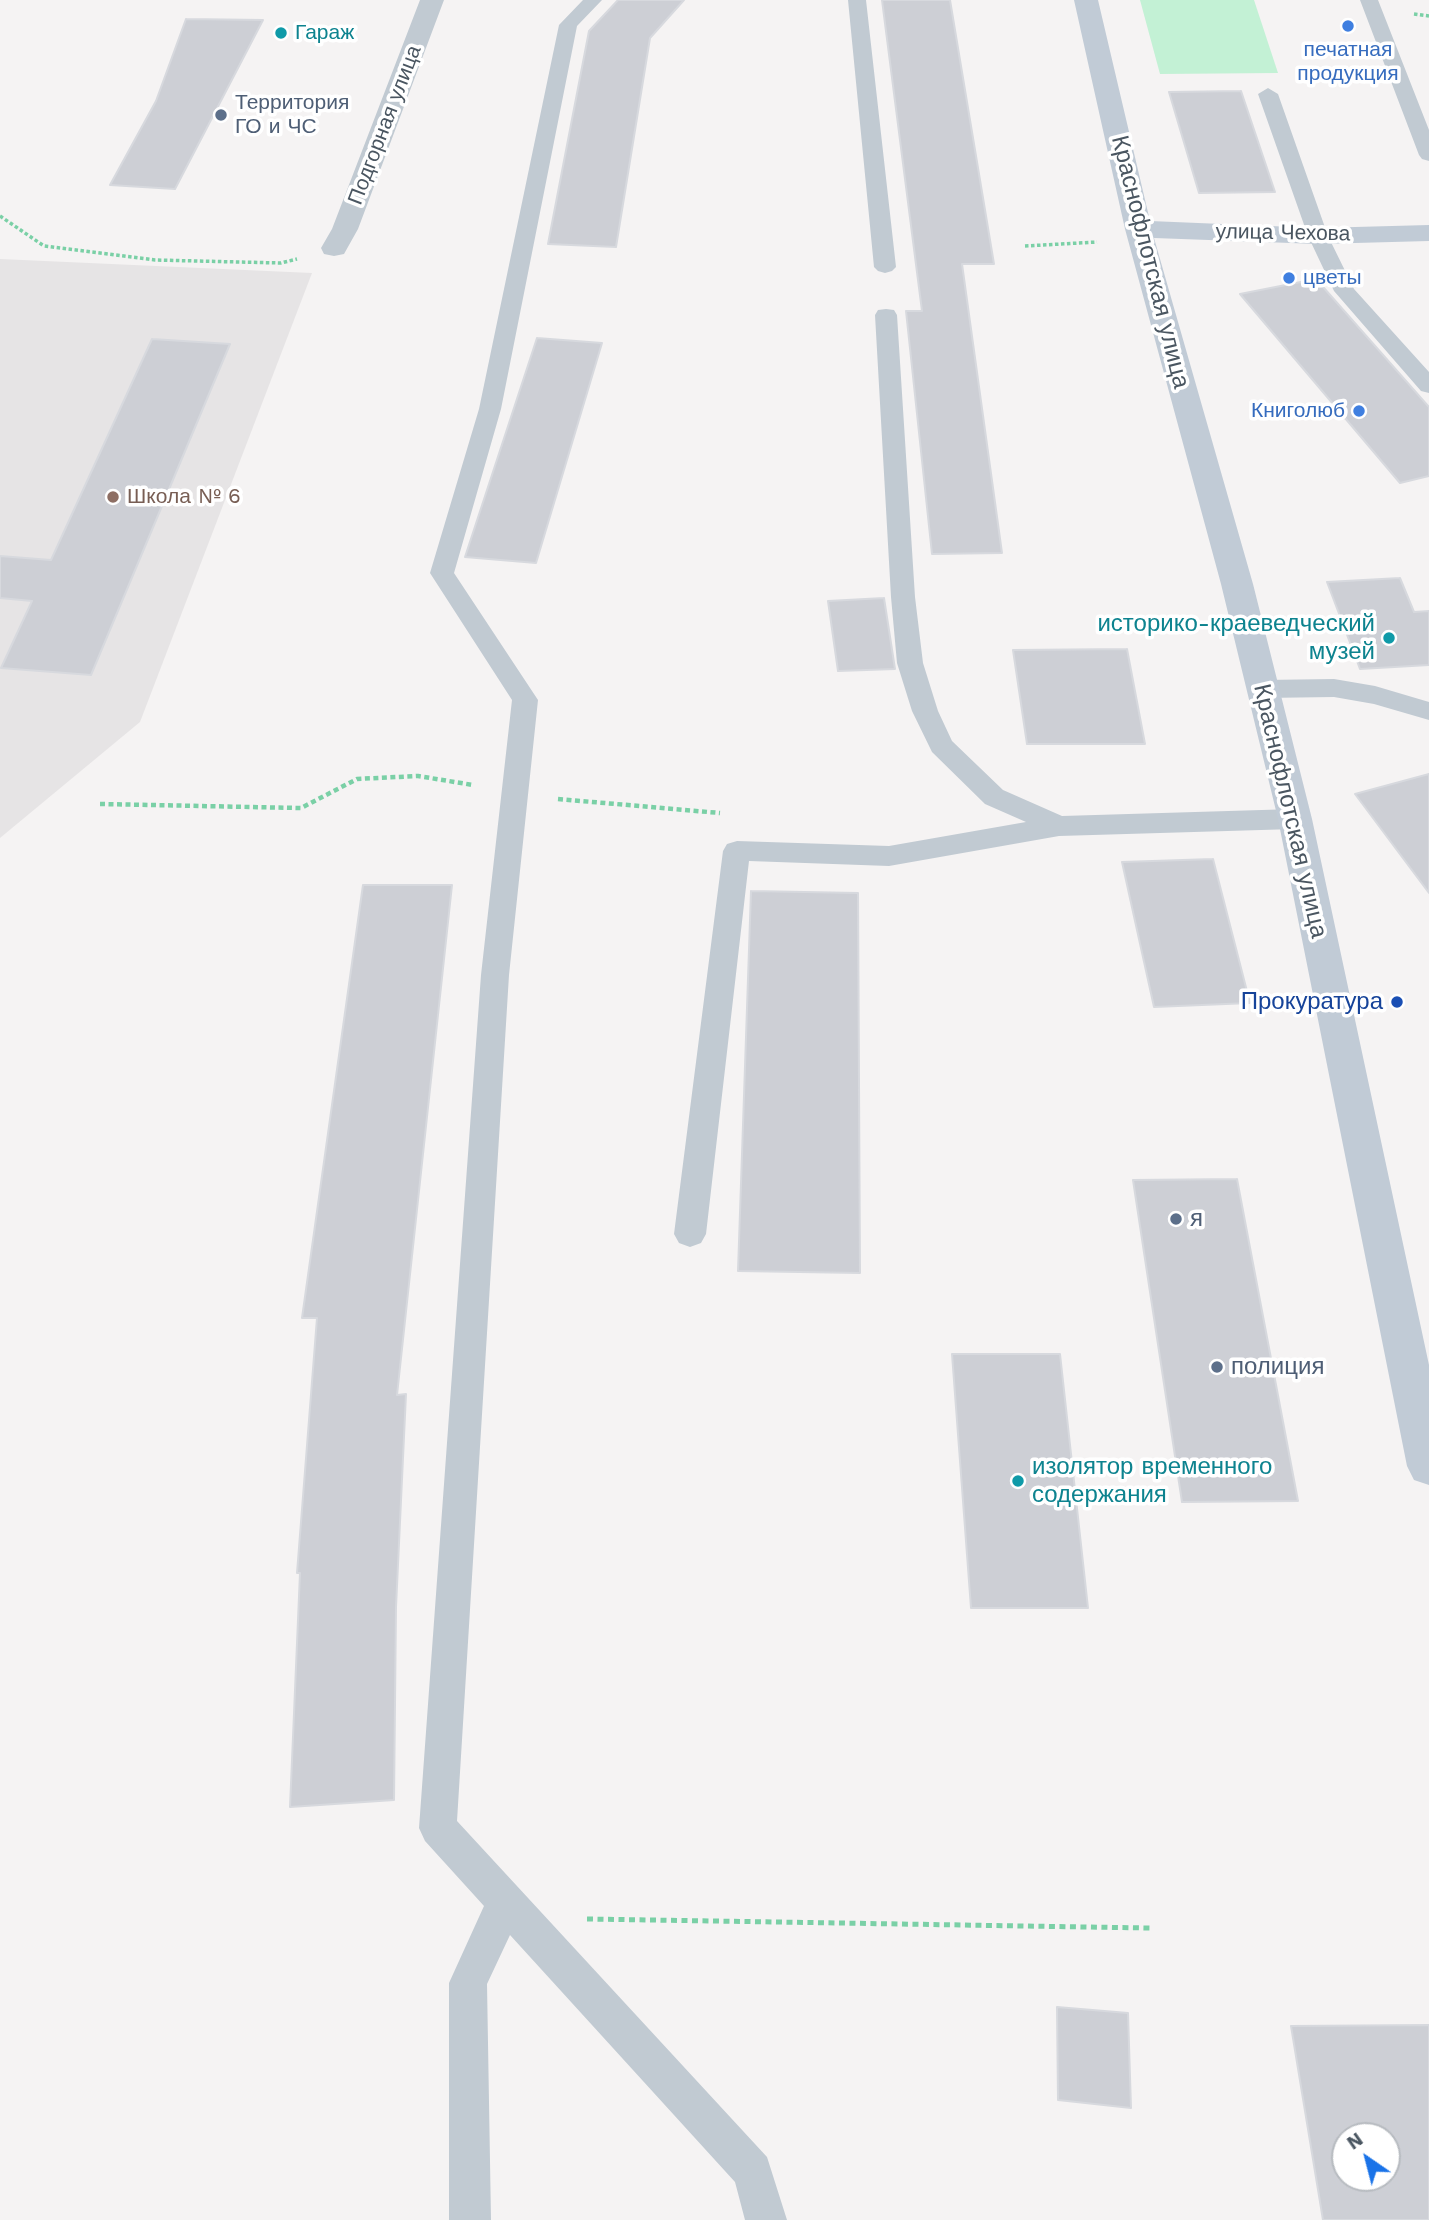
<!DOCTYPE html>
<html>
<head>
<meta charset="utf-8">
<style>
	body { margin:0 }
	#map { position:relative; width:1429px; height:2220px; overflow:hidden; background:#f5f3f3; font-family:"Work Sans",sans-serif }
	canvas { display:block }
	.north { position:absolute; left:1331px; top:2122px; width:70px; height:70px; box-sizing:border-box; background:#fff; border:2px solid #b7bbc0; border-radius:50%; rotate:325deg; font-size:19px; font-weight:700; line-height:28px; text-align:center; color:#4a5661 }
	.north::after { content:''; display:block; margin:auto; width:24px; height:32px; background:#1a73e8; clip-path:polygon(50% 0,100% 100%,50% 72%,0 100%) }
</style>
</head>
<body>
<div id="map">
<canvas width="1429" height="2220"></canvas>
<div class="north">N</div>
</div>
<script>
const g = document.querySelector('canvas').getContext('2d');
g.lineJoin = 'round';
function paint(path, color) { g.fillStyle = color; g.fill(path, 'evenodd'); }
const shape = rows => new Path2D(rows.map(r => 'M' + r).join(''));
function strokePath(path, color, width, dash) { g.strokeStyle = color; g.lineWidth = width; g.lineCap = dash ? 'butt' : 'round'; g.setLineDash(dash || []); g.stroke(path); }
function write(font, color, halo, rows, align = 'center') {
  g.font = font + ' "Work Sans",sans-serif'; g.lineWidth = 7; g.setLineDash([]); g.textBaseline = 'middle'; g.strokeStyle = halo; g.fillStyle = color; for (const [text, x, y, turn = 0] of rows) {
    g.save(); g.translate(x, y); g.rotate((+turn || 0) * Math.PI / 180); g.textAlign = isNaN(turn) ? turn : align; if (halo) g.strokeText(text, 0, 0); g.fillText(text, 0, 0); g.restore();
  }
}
const education = shape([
	[0,259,312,273,140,722,0,838]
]);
const green = shape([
	[1140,0,1254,0,1278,73,1160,74]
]);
const building = shape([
	[618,0,684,0,650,38,616,247,548,244,589,31,618,0],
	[882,0,950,0,994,264,962,264,1002,553,932,554,906,311,922,311,882,0],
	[186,19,263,20,175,189,110,185,156,101,186,19],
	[1241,91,1275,192,1199,193,1169,92,1241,91],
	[1316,279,1429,407,1429,476,1400,483,1240,294,1316,279],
	[537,338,602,343,536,563,465,557,537,338],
	[152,339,230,344,91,675,1,668,32,601,0,598,0,556,51,560,152,339],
	[1400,578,1414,612,1429,611,1429,665,1360,669,1327,582,1400,578],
	[884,598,895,669,838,671,828,601,884,598],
	[1127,649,1145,744,1027,744,1013,650,1127,649],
	[1429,774,1429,893,1355,794,1429,774],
	[1213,859,1250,1003,1154,1007,1122,862,1213,859],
	[363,885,452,885,397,1395,406,1394,396,1607,394,1800,290,1807,300,1573,297,1573,317,1318,302,1318,363,885],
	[751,891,858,893,860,1273,738,1271,751,891],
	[1237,1179,1298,1501,1182,1502,1133,1180,1237,1179],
	[952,1354,1060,1354,1088,1608,971,1608,952,1354],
	[1057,2007,1128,2013,1131,2108,1058,2100,1057,2007],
	[1429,2025,1429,2220,1323,2220,1291,2026,1429,2025],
	[1345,2136,1387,2136,1387,2178,1345,2178,1345,2136]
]);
const pathFar2 = shape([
	[1414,14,1429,16],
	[0,216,44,246,155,260,281,263,297,259],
	[1025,246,1097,242]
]);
const pathFar1 = shape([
	[558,799,720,813],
	[100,804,301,808,357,779,418,776,473,785]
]);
const path = shape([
	[587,1919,1150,1928]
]);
const lane = shape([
	[583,0,602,0,577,26,501,409,454,573,538,700,509,975,457,1821,767,2157,787,2220,745,2220,735,2182,510,1935,487,1984,491,2220,449,2220,449,1983,484,1906,425,1841,419,1828,481,975,512,700,430,573,479,409,559,25,583,0],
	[848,0,866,0,896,267,892,271,885,273,878,271,874,267,848,0],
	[1360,0,1378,0,1429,130,1429,161,1422,159,1419,155,1360,0],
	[1268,88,1278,94,1328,236,1354,289,1429,372,1429,393,1421,391,1334,291,1308,236,1258,94,1268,88],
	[886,309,894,310,897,315,915,597,923,663,938,711,952,741,1003,790,1062,816,1295,809,1304,812,1308,819,1304,826,1295,829,1059,836,889,866,749,861,706,1234,701,1243,690,1247,679,1243,674,1234,723,851,727,844,737,841,889,846,1026,822,985,804,932,752,912,711,897,663,891,597,875,315,878,310,886,309],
	[1334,679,1375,686,1429,702,1429,720,1374,704,1334,697,1263,698,1254,695,1250,689,1254,683,1263,680,1334,679]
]);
const street = shape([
	[420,0,444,0,358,229,344,254,334,256,324,254,321,248,332,229,420,0]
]);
const secondary = shape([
	[1074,0,1098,0,1150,221,1318,228,1429,225,1429,241,1318,244,1154,238,1253,584,1312,819,1429,1365,1429,1485,1414,1480,1407,1466,1278,819,1221,584,1125,229,1074,0]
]);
const markers = [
	[1348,26,7,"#3f7fe0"],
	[281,33,7,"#0f9aa8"],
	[221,115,7,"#5c6f8a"],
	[1289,278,7,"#3f7fe0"],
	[1359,411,7,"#3f7fe0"],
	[113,497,7,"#8d6e63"],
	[1389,638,7,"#0f9aa8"],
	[1397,1002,7,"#1a4fb4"],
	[1176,1219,7,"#5c6f8a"],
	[1217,1367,7,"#5c6f8a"],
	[1018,1481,7,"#0f9aa8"]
];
const farCulturenames = [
	["Гараж",295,33]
];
const farShopnames = [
	["печатная",1348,50],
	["продукция",1348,74],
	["цветы",1303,278,"left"],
	["Книголюб",1345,411,"right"]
];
const farServicenames = [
	["Территория",235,103],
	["ГО и ЧС",235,127]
];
const farStreetnames = [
	["Подгорная улица",385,125,-69],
	["улица Чехова",1283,233,1]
];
const farEducationnames = [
	["Школа № 6",127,497]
];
const streetNames = [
	["Краснофлотская улица",1150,262,76],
	["Краснофлотская улица",1290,811,77]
];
const cultureNames = [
	["историко-краеведческий",1375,624],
	["музей",1375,652],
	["изолятор временного",1032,1467,"left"],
	["содержания",1032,1495,"left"]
];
const transitNames = [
	["Прокуратура",1383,1002]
];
const serviceNames = [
	["я",1190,1219],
	["полиция",1231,1367]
];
paint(education, '#e6e4e5');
paint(green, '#c3f1d5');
paint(building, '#cdcfd5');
strokePath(building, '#d7d9de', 2);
strokePath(pathFar2, '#7ad0a6', 3.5, [3.5, 2.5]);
strokePath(pathFar1, '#7ad0a6', 4.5, [5, 3.5]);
strokePath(path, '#7ad0a6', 5, [6, 4.5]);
paint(lane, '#c1cad2');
paint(street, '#c1cad2');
paint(secondary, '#c1cbd6');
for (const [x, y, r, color] of markers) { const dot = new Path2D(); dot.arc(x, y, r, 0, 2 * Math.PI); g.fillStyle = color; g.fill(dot); strokePath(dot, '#fff', 2.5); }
write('21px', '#0d838f', '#fff', farCulturenames, 'left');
write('21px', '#366cbe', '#fff', farShopnames);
write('21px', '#4e5e75', '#fff', farServicenames, 'left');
write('21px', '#4a5661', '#fff', farStreetnames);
write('21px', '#785e54', '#fff', farEducationnames, 'left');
write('24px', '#4a5661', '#fff', streetNames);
write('24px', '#0d838f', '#fff', cultureNames, 'right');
write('24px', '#164399', '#fff', transitNames, 'right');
write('24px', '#4e5e75', '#fff', serviceNames, 'left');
</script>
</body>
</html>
